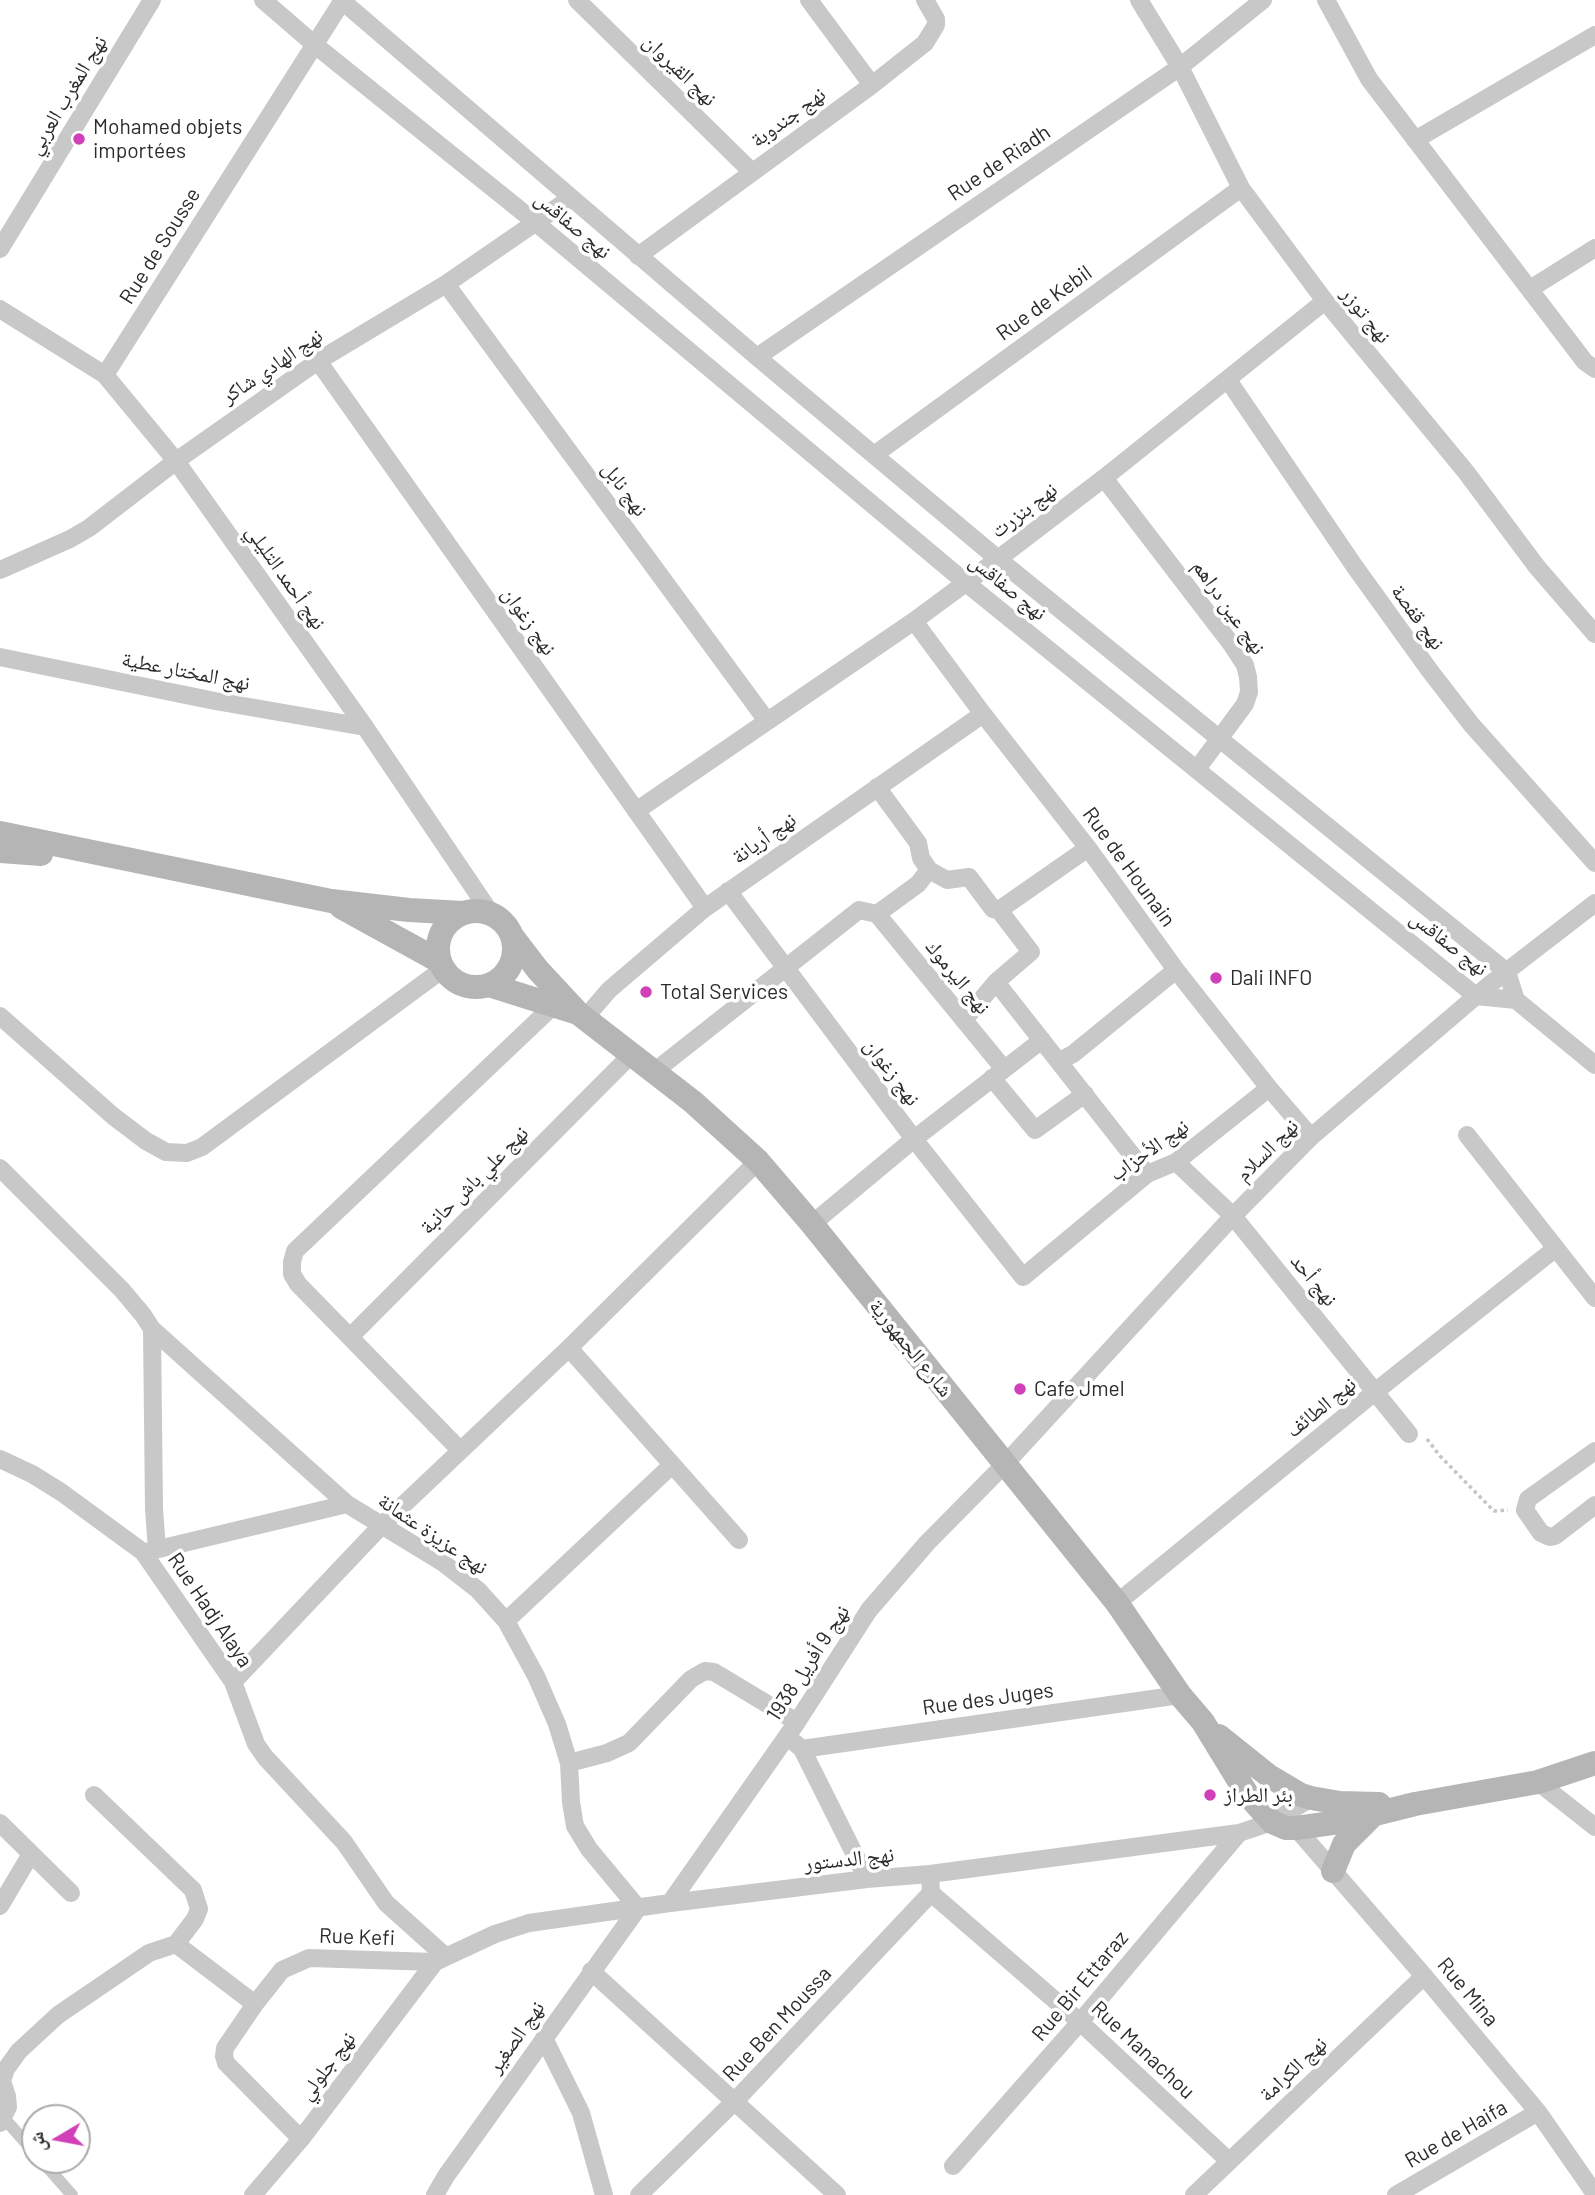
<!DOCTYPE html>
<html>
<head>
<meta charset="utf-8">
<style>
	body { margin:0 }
	#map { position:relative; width:1595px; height:2195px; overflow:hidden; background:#fff; font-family:Barlow,"Noto Naskh Arabic",sans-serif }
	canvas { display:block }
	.north { position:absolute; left:21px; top:2104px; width:70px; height:70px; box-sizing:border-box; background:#fff; border:2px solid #aaa; border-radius:50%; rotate:260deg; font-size:19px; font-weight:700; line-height:28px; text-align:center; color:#2b2b2b }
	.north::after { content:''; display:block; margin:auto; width:24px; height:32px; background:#d040b8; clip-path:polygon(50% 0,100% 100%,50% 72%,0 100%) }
</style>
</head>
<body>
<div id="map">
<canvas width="1595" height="2195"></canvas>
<div class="north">ش</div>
</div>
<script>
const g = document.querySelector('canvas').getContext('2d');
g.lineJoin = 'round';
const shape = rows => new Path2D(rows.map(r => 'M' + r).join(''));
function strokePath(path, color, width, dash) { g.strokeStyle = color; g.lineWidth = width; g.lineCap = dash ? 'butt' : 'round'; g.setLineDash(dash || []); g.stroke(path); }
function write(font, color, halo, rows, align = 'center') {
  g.font = font + ' Barlow,"Noto Naskh Arabic",sans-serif'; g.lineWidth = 7; g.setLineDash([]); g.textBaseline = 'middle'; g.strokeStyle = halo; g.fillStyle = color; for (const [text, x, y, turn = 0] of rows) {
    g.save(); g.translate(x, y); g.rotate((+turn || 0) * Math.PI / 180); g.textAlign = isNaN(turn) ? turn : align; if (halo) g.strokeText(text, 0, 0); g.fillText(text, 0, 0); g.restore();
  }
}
const path = shape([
	[1427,1439,1440,1456,1494,1511,1508,1510]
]);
const pedestrian = shape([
	[3,2117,35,2153],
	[41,2160,72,2195]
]);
const minor = shape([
	[263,0,315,45,535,222,965,582,1476,996,1516,1000],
	[341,0,757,357,998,559,1507,972,1516,1000],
	[577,0,751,171],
	[809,0,872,85],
	[1139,0,1180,67,1241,188,1325,301,1466,472,1537,567,1595,634],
	[1326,0,1369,79,1585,362,1595,369],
	[1415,140,1595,35],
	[0,249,152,0],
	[638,256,872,85,925,43,936,25,936,19,925,0],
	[446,284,767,721],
	[1530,289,1595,248],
	[0,309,105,375,176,461,365,727,492,915],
	[757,357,1180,67,1263,0],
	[318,361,705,908],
	[105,375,343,0],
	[1228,380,1355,567,1430,671,1471,724,1595,863],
	[874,455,1241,188],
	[1104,478,1232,645,1245,665,1248,677,1249,692,1245,704,1197,769],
	[0,570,70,539,89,528,176,461,318,361,446,284,571,198],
	[914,621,983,714,1088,848,1176,970,1269,1088,1311,1137],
	[0,657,215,701,365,727],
	[877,787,918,843,921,858,929,870,947,880,969,877,993,909,999,910,1031,952,996,982,964,1020],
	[636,811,914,621,998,559,1104,478,1325,301],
	[728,891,914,1139,1023,1277,1147,1174,1176,1162,1269,1088],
	[999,910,1088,848],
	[877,914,1004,1069],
	[996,982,1147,1174],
	[1516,1000,1595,1065],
	[0,1016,113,1116,146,1141,166,1152,187,1153,202,1147,443,969],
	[585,1018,609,990,705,908,983,714],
	[1059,1061,1073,1054,1176,970],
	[655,1071,859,910,877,914,918,884,929,870],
	[992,1078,1035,1130,1085,1094],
	[1467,1135,1595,1298],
	[1176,1162,1233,1216,1409,1434],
	[0,1168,122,1290,143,1315,152,1329,154,1509,157,1549],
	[812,1224,914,1139,1042,1040],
	[152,1329,347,1504,442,1562,478,1590,506,1621,536,1676,557,1724,569,1763,571,1802,575,1826,589,1849,638,1908,446,2176,435,2195],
	[350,1337,631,1055],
	[569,1348,739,1540],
	[460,1450,298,1284,292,1274,292,1262,295,1251,553,1006],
	[1595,1451,1528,1499,1525,1510,1541,1533,1550,1537,1555,1536,1595,1505],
	[0,1459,32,1474,61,1492,143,1552,233,1682,256,1744,265,1757,344,1842,386,1903,445,1956],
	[146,1552,347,1504],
	[1117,1603,1376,1391,1556,1248],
	[506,1621,672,1465],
	[233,1682,381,1526,569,1348,758,1161],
	[795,1743,802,1749,867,1879],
	[802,1749,1180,1695],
	[569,1763,607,1753,629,1743,691,1679,705,1671,714,1672,797,1722],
	[1538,1782,1595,1827],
	[94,1795,193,1890,199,1909,195,1919,176,1944],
	[0,1823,71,1893],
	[1296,1828,1424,1976,1538,2112,1595,2194],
	[931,1893,1080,2022,1229,2161],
	[670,1903,797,1722,869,1610,927,1543,1005,1464,1233,1216,1311,1137,1489,985,1595,903],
	[0,1906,31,1854],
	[591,1971,837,2195],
	[544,2038,581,2113,604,2195],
	[0,2123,8,2107,7,2096,2,2081,6,2069,19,2051,58,2015,149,1953,176,1944,255,2004],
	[301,2139,226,2063,224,2056,225,2048,255,2004,282,1970,309,1958,435,1962],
	[953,2166,1080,2022,1239,1833],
	[253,2195,301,2139,435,1962,495,1934,529,1923,670,1903,867,1879,930,1874,1239,1833,1272,1822,1311,1798],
	[639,2195,735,2101,931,1893,930,1874],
	[1194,2195,1424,1976],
	[1396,2195,1538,2112]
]);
const secondary = shape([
	[0,833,331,901,409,910,463,913],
	[0,851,41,854],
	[341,907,439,961],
	'438 949a38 38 0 1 1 76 0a38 38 0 1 1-76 0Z',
	[512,936,538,970,578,1013,693,1102,758,1161,812,1224,1117,1603,1180,1695,1203,1722,1247,1794,1272,1822,1286,1828,1296,1828,1347,1821,1415,1804,1538,1782,1595,1763],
	[489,985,578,1013],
	[1219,1736,1269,1776,1301,1795,1311,1798,1340,1803,1379,1804],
	[1333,1871,1344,1844,1372,1816]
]);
const markers = [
	[79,139,7,"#d040b8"],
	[1216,978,7,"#d040b8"],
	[646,992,7,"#d040b8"],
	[1020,1389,7,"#d040b8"],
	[1210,1795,7,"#d040b8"]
];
const streetNames = [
	["نهج القيروان",680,70,44],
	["نهج المغرب العربي",67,95,-59],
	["نهج جندوبة",788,117,-36],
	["Rue de Riadh",999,163,-34],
	["نهج صفاقس",573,225,40],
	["Rue de Sousse",160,246,-58],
	["Rue de Kebil",1044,303,-36],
	["نهج توزر",1366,315,51],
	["نهج الهادي شاكر",272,366,-34],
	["نهج نابل",625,489,54],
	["نهج بنزرت",1024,510,-37],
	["نهج أحمد التليلي",286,577,55],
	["نهج صفاقس",1008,587,39],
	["نهج عين دراهم",1229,607,55],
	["نهج قفصة",1418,617,54],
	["نهج زغوان",529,621,55],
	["نهج المختار عطية",186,671,11],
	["نهج أريانة",764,838,-35],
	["Rue de Hounain",1129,867,54],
	["نهج صفاقس",1449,943,38],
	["نهج اليرموك",958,977,51],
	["نهج زغوان",892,1072,53],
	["نهج الأحزاب",1149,1150,-35],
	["نهج السلام",1267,1150,-45],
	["نهج علي باش حانبة",474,1180,-45],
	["نهج أحد",1314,1280,51],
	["شارع الجمهورية",911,1348,51],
	["نهج الطائف",1321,1407,-39],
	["نهج عزيزة عثمانة",433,1534,34],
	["Rue Hadj Alaya",210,1610,56],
	["نهج 9 أفريل 1938",808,1663,-57],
	["Rue des Juges",988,1699,-8],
	["نهج الدستور",849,1859,-6],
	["Rue Kefi",357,1937,2],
	["Rue Bir Ettaraz",1080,1986,-50],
	["Rue Mina",1468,1992,50],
	["Rue Ben Moussa",777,2024,-47],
	["نهج الصغير",516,2037,-55],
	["Rue Manachou",1143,2050,43],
	["نهج جلولي",327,2066,-53],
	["نهج الكرامة",1293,2069,-43],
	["Rue de Haifa",1456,2134,-30]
];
const poiNames = [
	["Mohamed objets",93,127],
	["importées",93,151],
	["Dali INFO",1230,978],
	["Total Services",660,992],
	["Cafe Jmel",1034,1389],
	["بئر الطراز",1224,1795]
];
strokePath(path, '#c5c5c5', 3.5, [3.5, 3.5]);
strokePath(pedestrian, '#c8c8c8', 12);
strokePath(minor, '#c8c8c8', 18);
strokePath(secondary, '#b5b5b5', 24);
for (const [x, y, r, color] of markers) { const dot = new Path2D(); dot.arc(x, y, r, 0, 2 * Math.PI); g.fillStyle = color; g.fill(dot); strokePath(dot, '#fff', 2.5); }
write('21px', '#2b2b2b', '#fff', streetNames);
write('21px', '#2b2b2b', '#fff', poiNames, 'left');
</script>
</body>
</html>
